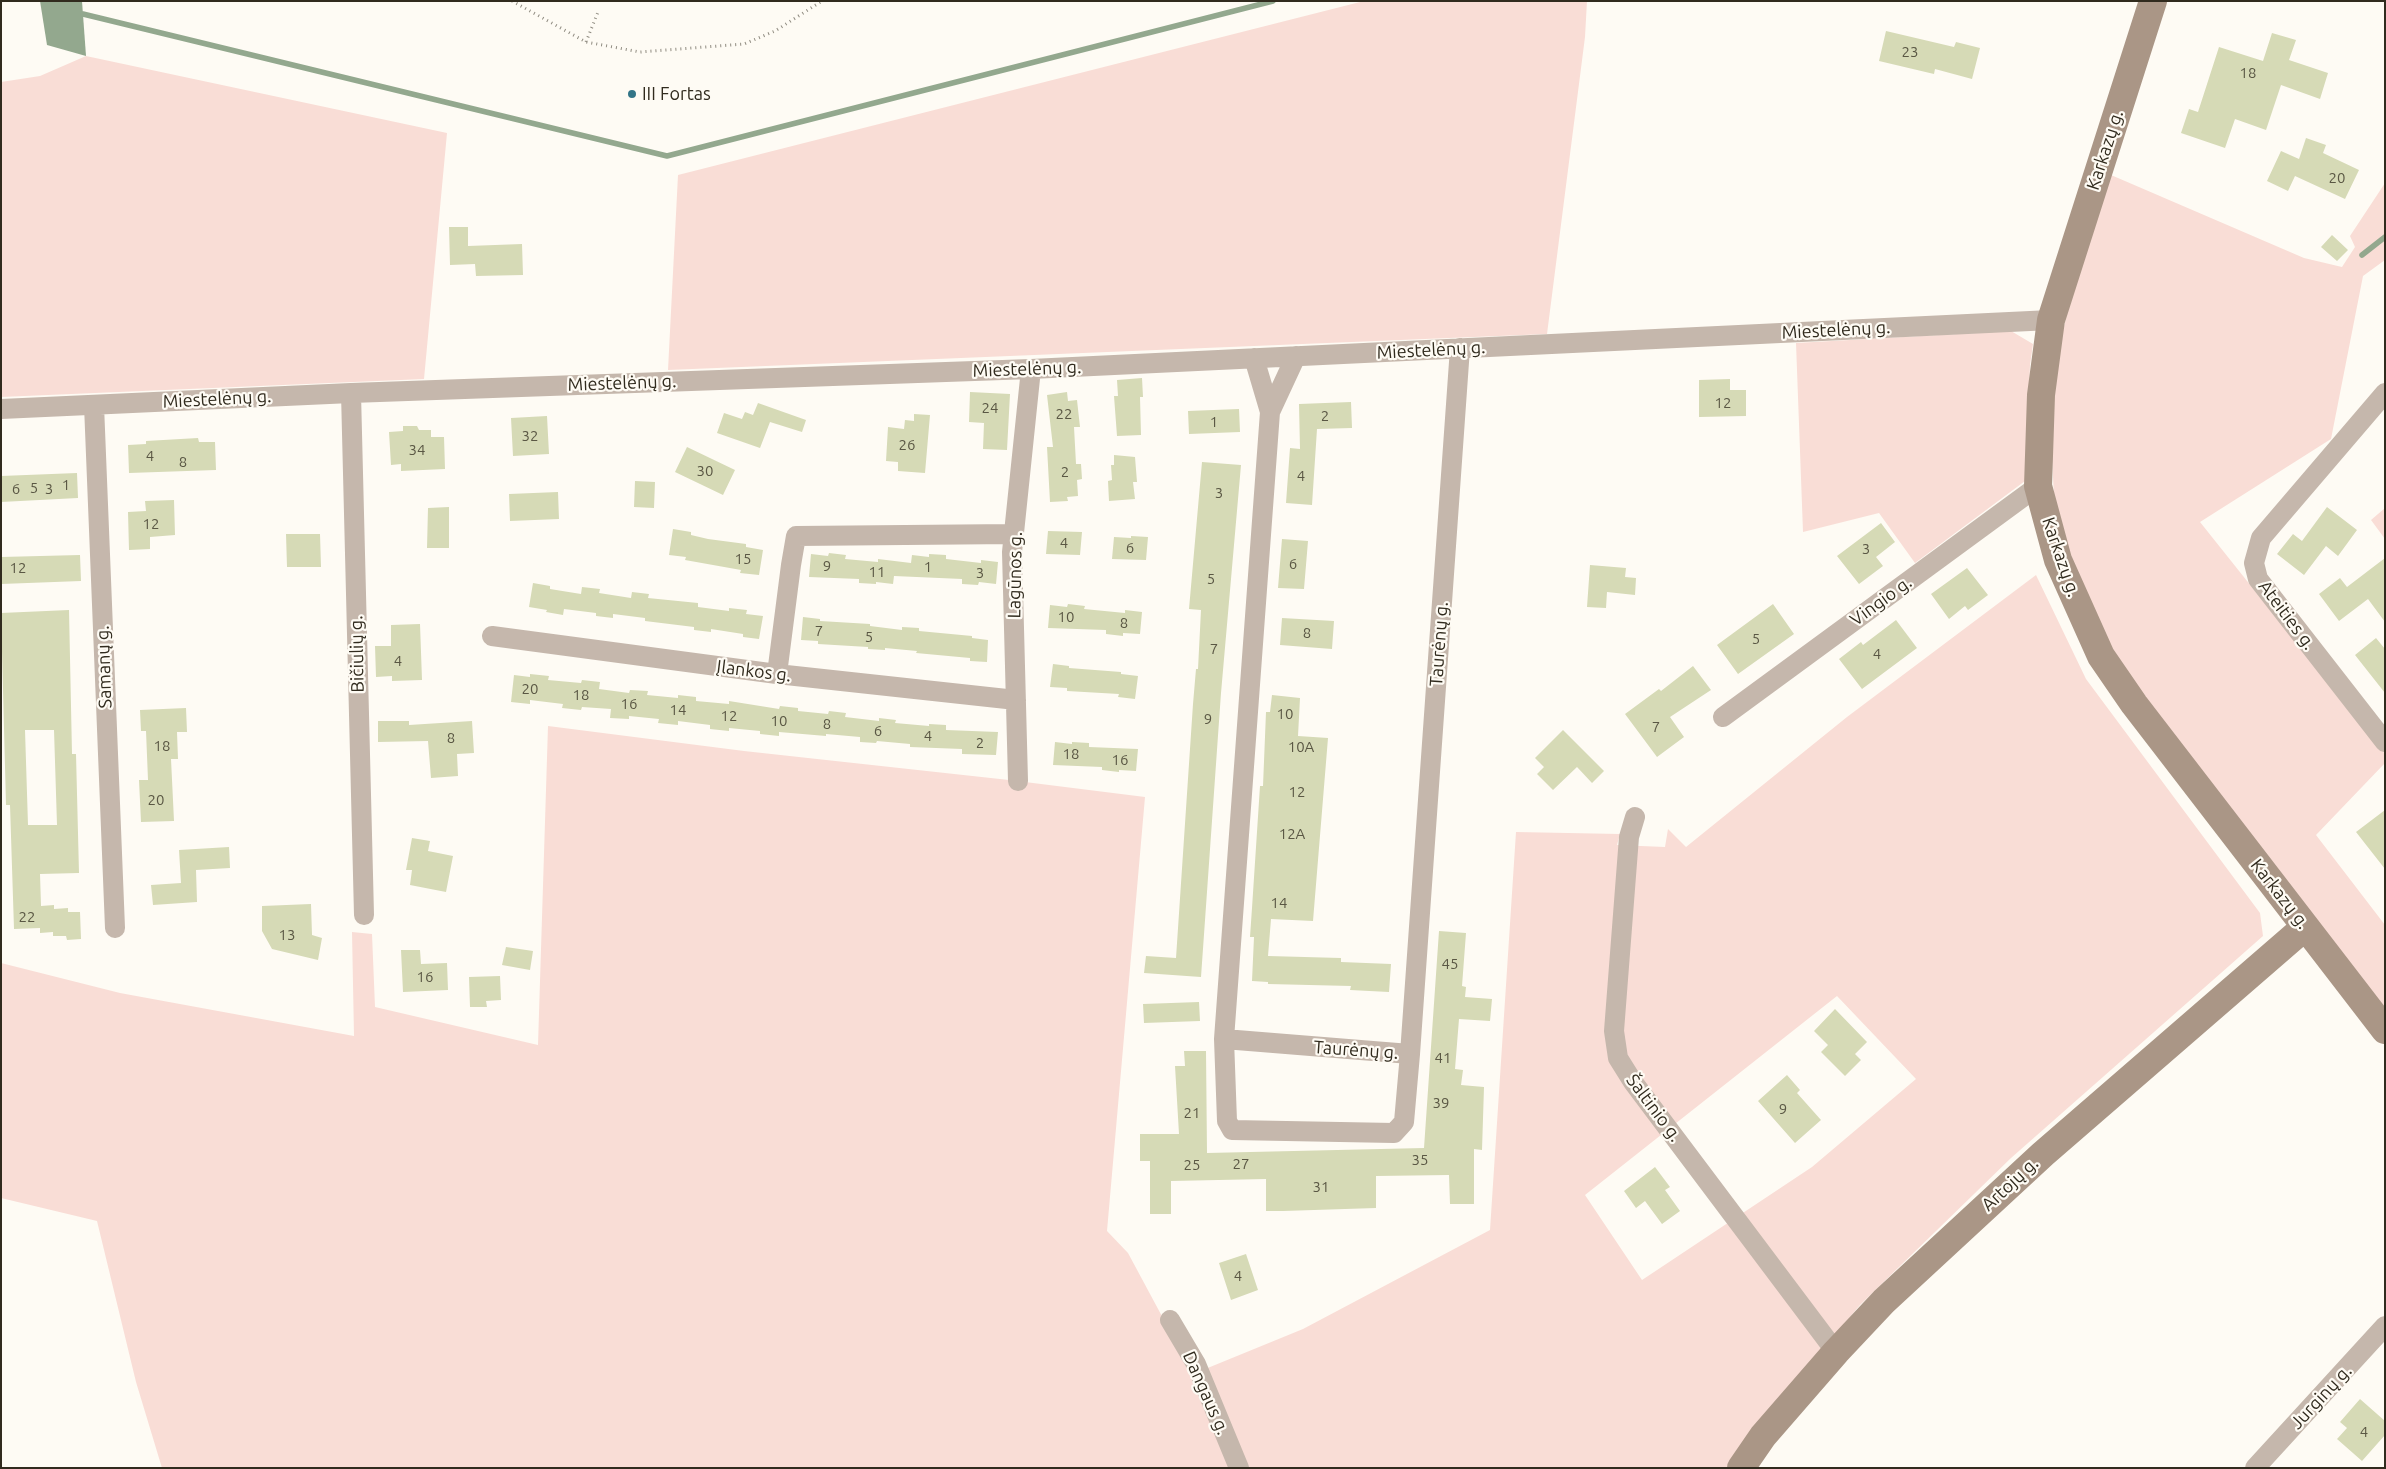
<!DOCTYPE html>
<html>
<head>
<meta charset="utf-8">
<style>
	body { margin:0 }
	#map { position:relative; width:2386px; height:1469px; overflow:hidden; background:#fefbf4; font-family:Ubuntu,sans-serif }
	canvas { display:block }
	.frame { position:absolute; inset:0; border:2px solid #312b1e; pointer-events:none }
</style>
</head>
<body>
<div id="map">
<canvas width="2386" height="1469"></canvas>
<div class="frame"></div>
</div>
<script>
const g = document.querySelector('canvas').getContext('2d');
g.lineJoin = 'round';
function paint(path, color) { g.fillStyle = color; g.fill(path, 'evenodd'); }
const shape = rows => new Path2D(rows.map(r => 'M' + r).join(''));
function strokePath(path, color, width, dash) { g.strokeStyle = color; g.lineWidth = width; g.lineCap = dash ? 'butt' : 'round'; g.setLineDash(dash || []); g.stroke(path); }
function write(font, color, halo, rows, align = 'center') {
  g.font = font + ' Ubuntu,sans-serif'; g.lineWidth = 4.5; g.setLineDash([]); g.textBaseline = 'middle'; g.strokeStyle = halo; g.fillStyle = color; for (const [text, x, y, turn = 0] of rows) {
    g.save(); g.translate(x, y); g.rotate((+turn || 0) * Math.PI / 180); g.textAlign = isNaN(turn) ? turn : align; if (halo) g.strokeText(text, 0, 0); g.fillText(text, 0, 0); g.restore();
  }
}
const green = shape([
	[1364,1,1587,1,1585,37,1547,334,668,370,678,175],
	[86,56,447,133,424,379,1,397,1,82,40,76],
	[2111,175,2304,258,2342,267,2355,247,2350,236,2385,183,2385,260,2363,276,2331,439,2200,522,2385,754,2385,763,2316,835,2385,925,2385,1014,2158,720,2117,658,2070,562,2054,496,2051,439,2052,377,2069,305],
	[2011,331,2033,344,2030,365,2025,481,1915,563,1879,513,1803,532,1796,343],
	[2385,508,2385,539,2371,520],
	[2036,575,2086,679,2260,913,2263,936,2011,1158,1860,1305,1746,1441,1726,1468,162,1468,136,1382,97,1221,1,1198,1,963,120,993,354,1036,352,932,372,934,375,1007,538,1045,548,726,744,751,1009,780,1145,797,1107,1231,1128,1253,1193,1374,1303,1329,1490,1230,1516,832,1620,834,1617,845,1665,847,1668,829,1686,847,1847,717],
	[1837,996,1916,1079,1812,1167,1642,1280,1585,1195]
]);
const water = shape([
	[40,1,82,1,86,56,47,45]
]);
const stream = shape([
	[83,14,667,156,1273,1],
	[2362,255,2385,237]
]);
const building = shape([
	[1886,31,1954,47,1956,42,1980,48,1972,79,1935,69,1934,74,1879,61],
	[2272,33,2296,40,2289,60,2328,73,2320,99,2281,85,2266,130,2235,119,2225,148,2181,133,2189,109,2198,112,2219,47,2263,61],
	[2306,138,2326,145,2323,153,2359,170,2345,199,2295,176,2288,191,2267,181,2281,151,2299,159],
	[449,227,468,227,468,246,522,244,523,275,476,276,475,264,450,265],
	[2332,235,2348,250,2337,261,2321,247],
	[1142,378,1143,397,1140,397,1141,435,1117,436,1114,396,1118,396,1117,380],
	[1730,379,1730,390,1746,390,1746,416,1699,417,1699,380],
	[970,392,1010,394,1007,450,983,449,984,423,969,422],
	[1067,392,1068,401,1077,400,1080,427,1074,427,1076,464,1081,464,1082,479,1077,480,1078,496,1067,497,1068,501,1050,502,1047,447,1053,447,1047,395],
	[1351,402,1352,428,1317,429,1312,505,1286,503,1290,448,1300,449,1299,404],
	[758,403,806,420,802,432,770,422,760,448,717,433,724,413,742,419,745,412,753,415],
	[1239,409,1240,432,1189,434,1188,411],
	[914,414,930,415,925,473,898,471,898,462,886,461,888,427,904,429,905,420,914,421],
	[547,416,549,454,513,456,511,418],
	[403,426,417,426,419,430,431,430,431,437,444,437,445,469,401,471,401,464,391,465,389,432,403,431],
	[198,438,199,442,215,442,216,470,129,473,128,445,146,444,146,441],
	[687,447,735,470,723,495,675,472],
	[1114,455,1135,457,1137,482,1133,482,1135,499,1109,501,1108,481,1112,480,1111,465,1114,465],
	[1202,462,1241,465,1221,693,1201,977,1144,973,1146,956,1176,958,1193,704,1196,669,1198,669,1201,610,1189,609],
	[77,473,78,498,1,502,1,476],
	[635,481,655,482,654,508,634,507],
	[558,492,559,519,510,521,509,494],
	[174,500,175,535,150,537,150,549,129,550,128,512,146,511,145,501],
	[449,507,449,548,427,548,428,508],
	[2327,507,2357,530,2338,556,2326,546,2304,575,2277,554,2293,534,2302,541],
	[1881,523,1895,542,1876,557,1883,566,1859,584,1837,556],
	[673,529,691,532,691,535,708,539,746,544,746,547,763,550,759,575,740,573,741,570,685,560,686,557,669,555],
	[1048,531,1082,532,1080,555,1046,554],
	[286,534,320,534,321,567,287,567],
	[1131,536,1148,537,1146,560,1112,559,1114,537,1131,538],
	[1282,539,1308,541,1304,589,1278,588],
	[829,553,846,555,845,559,878,562,878,559,911,563,912,555,929,557,929,554,946,555,946,559,981,563,981,560,998,562,996,584,979,582,978,585,962,584,962,579,894,576,893,584,876,582,876,584,859,583,859,579,809,577,811,554,828,556],
	[80,555,81,581,1,584,1,557],
	[2385,558,2385,622,2368,599,2339,621,2319,594,2340,578,2347,587],
	[1590,565,1626,568,1625,577,1636,578,1635,595,1607,592,1606,608,1587,607],
	[1967,568,1988,595,1968,610,1965,606,1949,619,1931,594],
	[533,583,550,586,550,589,581,594,582,587,600,589,599,593,631,598,632,592,649,594,648,598,698,603,698,607,729,611,729,608,747,610,746,614,763,616,759,639,743,637,743,634,711,629,711,632,694,630,694,627,645,621,645,618,613,614,613,618,596,616,596,613,564,609,563,615,546,612,547,610,529,607],
	[1068,604,1085,606,1084,609,1125,613,1125,610,1142,612,1140,634,1123,633,1123,636,1106,634,1106,630,1048,628,1050,605,1067,607],
	[1773,604,1794,634,1738,674,1717,645],
	[69,610,72,754,76,754,79,873,40,874,41,906,54,905,54,909,68,908,68,912,80,912,81,939,67,940,66,936,53,936,53,932,40,933,40,928,14,929,10,805,6,805,1,613],
	[25,730,54,730,57,825,28,825],
	[803,617,820,619,820,621,870,624,870,626,902,630,902,627,919,628,919,631,972,636,972,638,988,640,987,662,970,661,970,658,916,653,917,651,885,648,885,650,868,649,868,647,818,644,818,641,801,640],
	[1282,618,1334,621,1332,649,1280,645],
	[1896,620,1917,648,1862,689,1839,659,1861,642,1863,645],
	[420,624,422,680,392,681,392,676,376,677,375,646,391,646,391,625],
	[2376,638,2385,649,2385,693,2355,655],
	[1053,664,1069,666,1069,668,1121,672,1121,674,1138,676,1135,699,1118,697,1119,694,1067,691,1067,688,1050,687],
	[1693,666,1711,690,1670,717,1684,737,1657,757,1625,714,1659,689,1661,691],
	[530,674,549,676,548,680,581,683,582,680,600,682,599,689,629,693,630,690,648,691,647,695,678,698,678,695,696,697,696,701,729,704,729,701,779,709,780,706,798,708,798,711,828,714,829,711,846,713,845,717,879,721,879,718,896,720,895,723,929,726,929,724,946,725,946,730,998,732,996,755,962,754,962,749,910,747,910,744,877,741,876,743,860,742,860,737,826,734,826,736,779,732,779,736,760,734,760,731,729,728,729,731,710,729,710,725,678,721,678,725,658,723,659,719,629,716,629,719,610,718,611,709,582,707,581,710,562,708,563,704,530,700,530,704,511,702,514,675,530,677],
	[1272,695,1300,698,1298,736,1328,738,1313,921,1271,919,1268,956,1341,958,1341,962,1391,964,1389,992,1350,990,1351,986,1268,984,1268,982,1252,981,1254,937,1250,937,1252,908,1260,786,1263,786,1266,712,1270,712],
	[186,708,187,732,177,732,178,759,171,759,174,821,141,822,139,780,148,780,146,731,141,731,140,710],
	[378,721,409,721,409,725,472,721,474,753,457,754,458,776,431,778,428,741,378,742],
	[1563,730,1604,771,1592,783,1577,767,1553,790,1537,774,1544,767,1535,758],
	[1055,742,1072,744,1072,742,1089,743,1089,747,1138,749,1136,771,1119,770,1119,772,1102,770,1102,767,1053,765],
	[2385,810,2385,869,2356,832],
	[412,838,430,841,428,851,453,856,446,892,410,885,412,870,406,870],
	[229,847,230,868,196,870,197,902,153,905,151,885,181,883,179,850],
	[311,904,312,935,322,938,318,960,272,949,262,931,262,906],
	[1439,931,1466,933,1462,986,1466,987,1465,997,1492,999,1490,1021,1459,1019,1455,1069,1463,1070,1461,1085,1484,1087,1482,1150,1474,1149,1474,1204,1450,1204,1449,1175,1376,1176,1376,1208,1283,1211,1266,1211,1266,1179,1171,1181,1171,1214,1150,1214,1150,1161,1140,1161,1140,1134,1179,1134,1175,1066,1185,1066,1184,1051,1206,1051,1207,1153,1424,1148],
	[506,947,533,951,530,970,502,965],
	[401,950,420,950,421,964,447,963,448,990,403,992],
	[500,976,501,1000,486,1001,487,1007,470,1007,469,977],
	[1199,1002,1200,1021,1144,1023,1143,1004],
	[1835,1009,1867,1042,1855,1054,1861,1060,1845,1076,1821,1052,1828,1045,1814,1031],
	[1787,1075,1800,1090,1797,1093,1821,1120,1795,1143,1758,1101],
	[1655,1167,1670,1187,1665,1190,1680,1211,1662,1224,1645,1201,1636,1208,1624,1191],
	[1246,1254,1258,1290,1231,1300,1219,1263],
	[2360,1399,2385,1421,2385,1435,2362,1461,2337,1439,2347,1428,2340,1422]
]);
const path = shape([
	[512,1,586,42,640,52,744,44,775,31,822,1],
	[586,42,598,12]
]);
const minor = shape([
	[1254,358,1270,412,1296,356],
	[351,393,364,915],
	[2385,393,2261,538,2254,563,2258,579,2385,742],
	[94,405,115,928],
	[1,409,351,393,1031,369,2051,320],
	[1270,412,1224,1039,1410,1054,1460,348],
	[492,636,777,674,1016,700],
	[777,674,791,565,796,536,1014,534],
	[1723,717,2038,486],
	[1018,781,1012,552,1031,369],
	[1635,817,1629,837,1614,1031,1618,1058,1633,1082,1836,1352],
	[1224,1039,1227,1121,1232,1130,1394,1133,1404,1122,1410,1054],
	[1170,1320,1196,1364,1239,1468],
	[2255,1468,2385,1326]
]);
const secondary = shape([
	[2153,1,2051,320,2041,395,2038,486,2058,560,2101,656,2134,704,2385,1030],
	[1741,1468,1763,1436,1836,1352,1884,1301,2043,1154,2305,927]
]);
const markers = [
	[632,94,5,"#337587"]
];
const numberNames = [
	["23",1910,52],
	["18",2248,73],
	["20",2337,178],
	["12",1723,403],
	["24",990,408],
	["22",1064,414],
	["2",1325,416],
	["1",1214,422],
	["32",530,436],
	["26",907,445],
	["34",417,450],
	["4",150,456],
	["8",183,462],
	["30",705,471],
	["2",1065,472],
	["4",1301,476],
	["1",66,485],
	["5",34,488],
	["6",16,489],
	["3",49,489],
	["3",1219,493],
	["12",151,524],
	["4",1064,543],
	["6",1130,548],
	["3",1866,549],
	["15",743,559],
	["6",1293,564],
	["9",827,566],
	["1",928,567],
	["12",18,568],
	["11",877,572],
	["3",980,573],
	["5",1211,579],
	["10",1066,617],
	["8",1124,623],
	["7",819,631],
	["8",1307,633],
	["5",869,637],
	["5",1756,639],
	["7",1214,649],
	["4",1877,654],
	["4",398,661],
	["20",530,689],
	["18",581,695],
	["16",629,704],
	["14",678,710],
	["10",1285,714],
	["12",729,716],
	["9",1208,719],
	["10",779,721],
	["8",827,724],
	["7",1656,727],
	["6",878,731],
	["4",928,736],
	["8",451,738],
	["2",980,743],
	["18",162,746],
	["10A",1301,747],
	["18",1071,754],
	["16",1120,760],
	["12",1297,792],
	["20",156,800],
	["12A",1292,834],
	["14",1279,903],
	["22",27,917],
	["13",287,935],
	["45",1450,964],
	["16",425,977],
	["41",1443,1058],
	["39",1441,1103],
	["9",1783,1109],
	["21",1192,1113],
	["35",1420,1160],
	["27",1241,1164],
	["25",1192,1165],
	["31",1321,1187],
	["4",1238,1276],
	["4",2364,1432]
];
const poiNames = [
	["III Fortas",642,94]
];
const streetNames = [
	["Karkazų g.",2105,150,-72],
	["Miestelėnų g.",1836,330,-3],
	["Miestelėnų g.",1431,350,-3],
	["Miestelėnų g.",1027,369,-2],
	["Miestelėnų g.",622,383,-2],
	["Miestelėnų g.",217,399,-3],
	["Karkazų g.",2061,557,71],
	["Lagūnos g.",1015,575,-89],
	["Vingio g.",1881,601,-36],
	["Ateities g.",2287,615,53],
	["Taurėnų g.",1439,644,-86],
	["Bičiulių g.",357,654,-91],
	["Samanų g.",104,667,-92],
	["Įlankos g.",754,671,7],
	["Karkazų g.",2280,894,52],
	["Taurėnų g.",1356,1050,4],
	["Šaltinio g.",1654,1108,53],
	["Artojų g.",2010,1184,-43],
	["Dangaus g.",1206,1393,66],
	["Jurginų g.",2321,1397,-47]
];
paint(green, '#f9ddd6');
paint(water, '#93a88e');
strokePath(stream, '#93a88e', 5.5);
paint(building, '#d6dab6');
strokePath(path, '#8f8b80', 3, [1, 4]);
strokePath(minor, '#c5b7ac', 20);
strokePath(secondary, '#aa9686', 28);
for (const [x, y, r, color] of markers) { const dot = new Path2D(); dot.arc(x, y, r, 0, 2 * Math.PI); g.fillStyle = color; g.fill(dot); strokePath(dot, '#fefbf4', 2); }
write('15px', '#5a5744', null, numberNames);
write('18px', '#312b1e', '#fefbf4', poiNames, 'left');
write('18px', '#312b1e', '#fefbf4', streetNames);
</script>
</body>
</html>
